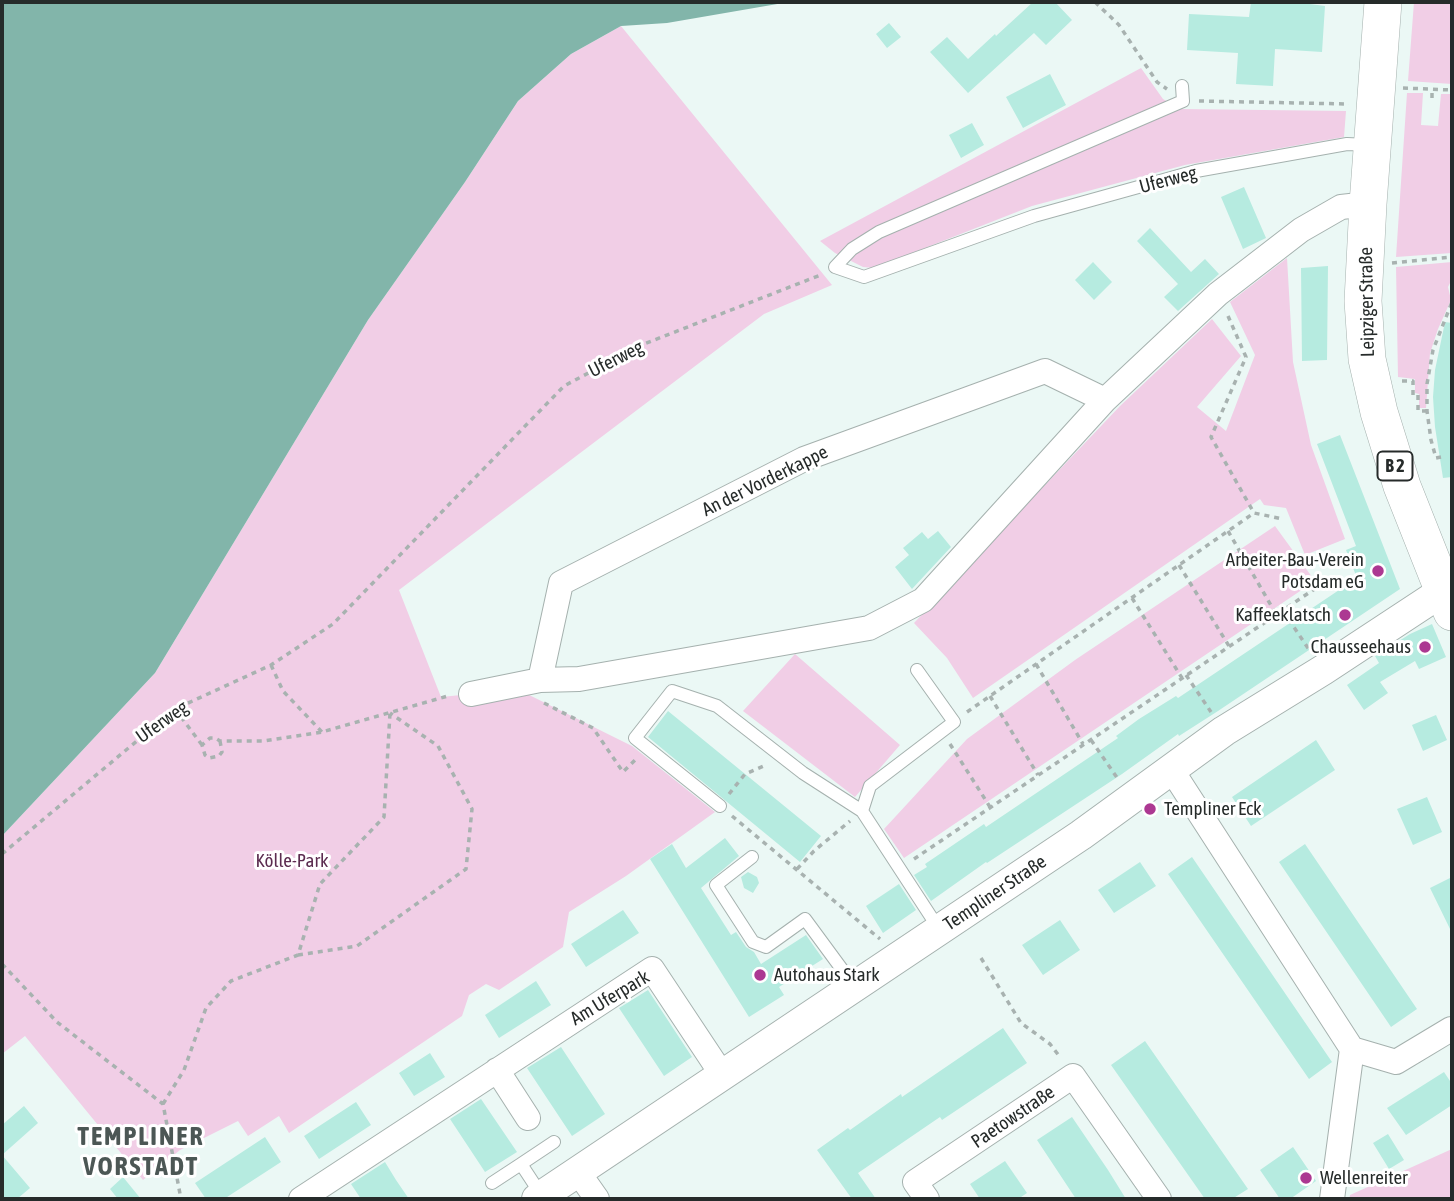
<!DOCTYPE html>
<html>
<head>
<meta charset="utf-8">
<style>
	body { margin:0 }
	#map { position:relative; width:1454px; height:1201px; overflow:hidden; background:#ebf8f5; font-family:"Asap Condensed",sans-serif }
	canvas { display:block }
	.frame { position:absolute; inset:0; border:4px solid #262b2a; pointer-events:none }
</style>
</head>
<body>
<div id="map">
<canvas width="1454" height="1201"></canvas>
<div class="frame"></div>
</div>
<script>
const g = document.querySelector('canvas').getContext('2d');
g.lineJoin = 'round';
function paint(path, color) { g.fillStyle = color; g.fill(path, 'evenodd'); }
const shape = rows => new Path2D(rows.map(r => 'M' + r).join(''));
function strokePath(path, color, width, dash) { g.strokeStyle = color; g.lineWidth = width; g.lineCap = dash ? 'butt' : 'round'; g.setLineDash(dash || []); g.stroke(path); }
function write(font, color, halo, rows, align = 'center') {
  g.font = font + ' "Asap Condensed",sans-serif'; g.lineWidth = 6; g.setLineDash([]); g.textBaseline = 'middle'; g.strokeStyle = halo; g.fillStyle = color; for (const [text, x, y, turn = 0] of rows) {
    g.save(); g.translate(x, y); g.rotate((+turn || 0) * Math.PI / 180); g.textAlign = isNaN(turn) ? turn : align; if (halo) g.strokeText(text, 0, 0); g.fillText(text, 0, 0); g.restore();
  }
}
const green = shape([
	[1414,2,1452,2,1452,84,1408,81],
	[621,26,832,285,764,314,399,590,441,697,471,694,511,686,632,746,715,812,626,876,569,912,563,947,499,990,486,984,469,995,462,1016,289,1133,279,1116,248,1136,238,1121,180,1150,143,1180,25,1036,2,1054,2,836,155,673,368,320,465,182,518,101,571,54],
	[1141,68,1163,99,1180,109,1346,111,1344,137,1185,165,1032,206,874,268,863,267,835,253,820,241],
	[1407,93,1423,93,1421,125,1438,126,1441,94,1452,94,1452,253,1396,257],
	[1287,258,1293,362,1311,445,1345,539,1305,555,1286,508,1264,505,1260,499,973,698,947,658,914,623,1120,406,1212,319,1241,356,1197,407,1226,431,1255,355,1230,302],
	[1452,262,1450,270,1452,279,1448,287,1451,300,1438,329,1430,353,1426,408,1419,408,1419,394,1415,393,1415,379,1398,377,1396,267],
	[1275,526,1315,581,904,858,884,829,967,739,1075,660],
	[795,654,900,745,855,797,743,711],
	[1452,1149,1452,1199,1349,1199,1350,1195]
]);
const water = shape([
	[2,2,789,2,667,23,621,26,571,54,518,101,465,182,368,320,155,673,2,836]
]);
const building = shape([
	[1033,2,1055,2,1072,20,1046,45,1034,33,968,93,930,52,947,37,968,59,995,34,996,36],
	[1251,2,1310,2,1310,4,1325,6,1322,52,1275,49,1273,86,1236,84,1238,53,1187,50,1189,14,1249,17],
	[889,23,901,37,887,48,876,34],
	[1050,74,1066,105,1023,128,1006,97],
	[972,123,984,145,961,158,949,135],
	[1244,187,1266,238,1243,249,1221,197],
	[1150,228,1191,272,1205,259,1219,274,1178,311,1164,297,1178,284,1137,241],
	[1093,262,1112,282,1094,300,1075,280],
	[1328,266,1327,360,1302,361,1301,268],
	[1445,322,1452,323,1452,477,1443,478,1435,427,1433,397,1435,370],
	[1340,435,1400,589,1218,711,1179,736,1178,734,1122,774,987,863,986,862,931,901,914,875,927,867,925,864,984,824,986,827,1118,738,1116,736,1139,719,1176,696,1178,698,1357,578,1346,550,1356,546,1317,444],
	[938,531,951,547,912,589,895,567,909,555,903,548,922,532,928,539],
	[1432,624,1446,657,1419,669,1415,661,1380,682,1388,693,1364,710,1347,685,1379,663,1375,656,1410,634],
	[668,711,821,836,800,862,648,737],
	[1436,715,1447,740,1423,751,1412,725],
	[1316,740,1335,770,1251,826,1232,797],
	[1427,797,1442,832,1413,845,1397,809],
	[725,838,739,856,701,888,731,935,736,932,746,947,754,952,761,964,806,935,823,959,779,987,784,995,749,1017,650,859,672,844,686,868],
	[1305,844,1417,1009,1391,1027,1279,862],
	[1192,857,1332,1062,1309,1079,1168,874],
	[1140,862,1156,886,1114,913,1098,890],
	[748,872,757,877,759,883,753,893,744,888,741,877],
	[1452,877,1452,933,1430,888],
	[899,884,916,910,883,933,866,906],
	[623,910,639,933,586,967,571,944],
	[1060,920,1080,950,1043,975,1022,945],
	[536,981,551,1005,499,1038,485,1015],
	[648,990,692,1057,664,1076,619,1008],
	[1003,1028,1027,1063,942,1120,940,1117,858,1173,876,1199,852,1199,817,1150,848,1128,850,1130,901,1094,902,1097],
	[1145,1041,1248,1189,1232,1199,1205,1199,1111,1065],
	[561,1047,605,1114,572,1136,527,1068],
	[430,1053,445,1077,414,1096,399,1073],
	[1444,1072,1452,1084,1452,1105,1406,1135,1387,1108],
	[481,1099,517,1152,485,1172,450,1119],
	[356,1102,371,1125,319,1159,304,1136],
	[24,1106,38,1123,2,1155,2,1125],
	[1072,1117,1108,1170,1126,1199,1076,1199,1037,1140],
	[1388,1134,1404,1160,1389,1169,1373,1143],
	[265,1137,281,1162,224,1199,206,1199,195,1183],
	[1293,1147,1316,1181,1290,1199,1280,1199,1260,1170],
	[2,1155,30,1188,17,1199,2,1199],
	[1005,1161,1027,1193,1018,1199,980,1199,970,1184],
	[385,1162,396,1180,409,1199,361,1199,351,1184],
	[123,1177,141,1199,118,1199,110,1189]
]);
const path = shape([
	[1095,2,1119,25,1157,82,1167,89],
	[1403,88,1452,90],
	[1432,98,1432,89],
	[1199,101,1349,104],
	[1392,263,1452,257],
	[1452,284,1452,294],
	[1228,316,1246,357,1211,437,1254,513,1283,519],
	[1402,381,1413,381,1413,395,1418,395,1418,411,1427,411],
	[1441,457,1436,458,1431,440,1427,411,1427,384,1433,350,1452,302],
	[1228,531,1276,614],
	[1179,565,1229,646],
	[1132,598,1182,678],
	[1283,611,1310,651],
	[1036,664,1083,744],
	[271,665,283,691,322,732],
	[1186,675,1211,712],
	[990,696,1038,775],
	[544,703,593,728,623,772,637,758],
	[175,709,202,745],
	[967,712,1254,513],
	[1091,740,1118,779],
	[220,741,222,752,219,756,209,758,205,755,202,745,210,738,215,738,220,741,263,741,322,732,448,696],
	[950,744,990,807],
	[729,794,745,774,766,765],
	[732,816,880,939],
	[2,854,175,709,271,665,333,624,564,386,639,346,823,274],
	[914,859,1316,588],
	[797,869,814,851,850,821],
	[298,955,357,946,466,869,472,809,438,746,390,713],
	[981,958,1021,1023,1050,1044,1060,1057],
	[2,964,57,1022,163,1104,181,1199],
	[163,1104,184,1070,206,1008,231,981,298,955,320,884,384,817,390,713]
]);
const service = shape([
	[1182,86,1183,101,879,232,852,249,835,267,864,277,1034,216,1196,171,1347,144,1368,145],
	[720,806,635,738,672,691,717,706,803,773,862,811,939,929],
	[862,811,870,786,954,722,917,670],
	[752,857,716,885,753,942,766,947,805,919,855,987],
	[521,1164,554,1142],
	[492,1183,521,1164,542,1196]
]);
const minor = shape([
	[540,680,561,583,804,459,1045,371,1105,400],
	[471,694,540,680,579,679,869,628,923,600,1105,400,1218,294,1301,230,1341,207,1368,204],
	[1171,769,1352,1049,1332,1199],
	[1352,1049,1396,1062,1451,1029],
	[497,1070,528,1118],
	[578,1172,597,1199],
	[301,1199,652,969,723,1076],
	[927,1199,915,1182,1073,1076,1159,1199]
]);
const tertiary = shape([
	[537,1199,1081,835,1224,731,1323,670,1443,591]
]);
const primary = shape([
	[1383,2,1368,204,1363,301,1367,359,1379,412,1402,486,1452,612]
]);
const markers = [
	[1378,571,7,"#ac3892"],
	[1345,615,7,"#ac3892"],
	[1425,647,7,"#ac3892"],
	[1150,809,7,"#ac3892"],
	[760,975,7,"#ac3892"],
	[1306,1178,7,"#ac3892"]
];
const shields = [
	[1395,466,35]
];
const shieldNames = [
	["B 2",1395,466]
];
const streetNames = [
	["Uferweg",1168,180,-15],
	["Leipziger Straße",1367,302,-91],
	["Uferweg",616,359,-27],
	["An der Vorderkappe",765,481,-26],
	["Uferweg",162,722,-35],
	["Templiner Straße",995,893,-34],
	["Am Uferpark",610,998,-31],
	["Paetowstraße",1013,1117,-34]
];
const poiNames = [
	["Arbeiter-Bau-Verein",1364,560],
	["Potsdam eG",1364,582],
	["Kaffeeklatsch",1331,615],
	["Chausseehaus",1411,647],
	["Templiner Eck",1164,809,"left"],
	["Autohaus Stark",774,975,"left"],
	["Wellenreiter",1320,1178,"left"]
];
const parkNames = [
	["Kölle-Park",292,861]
];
const districtNames = [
	["TEMPLINER",141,1137],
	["VORSTADT",141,1167]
];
paint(green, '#f1cee6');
paint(water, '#82b5aa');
paint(building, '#b6ebe0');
strokePath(service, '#a5b1ae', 14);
strokePath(minor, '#a5b1ae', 26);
strokePath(tertiary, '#a5b1ae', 32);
strokePath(primary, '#a5b1ae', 38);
strokePath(path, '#a8b2b0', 3.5, [5, 5]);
strokePath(service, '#fff', 12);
strokePath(minor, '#fff', 24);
strokePath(tertiary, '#fff', 30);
strokePath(primary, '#fff', 37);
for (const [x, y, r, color] of markers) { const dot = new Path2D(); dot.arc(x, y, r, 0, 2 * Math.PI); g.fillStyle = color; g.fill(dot); strokePath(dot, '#fff', 2.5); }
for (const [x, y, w] of shields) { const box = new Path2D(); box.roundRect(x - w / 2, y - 14.5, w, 29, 5); g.fillStyle = '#fff'; g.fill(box); strokePath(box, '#262b2a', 2); }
write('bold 18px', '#262b2a', null, shieldNames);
write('19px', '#262b2a', '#fff', streetNames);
write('19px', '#262b2a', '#fff', poiNames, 'right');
write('19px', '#5c2c50', '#fff', parkNames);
g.letterSpacing = '2px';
write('bold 26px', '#4c5755', '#fff', districtNames);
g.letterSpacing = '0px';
</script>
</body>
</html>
